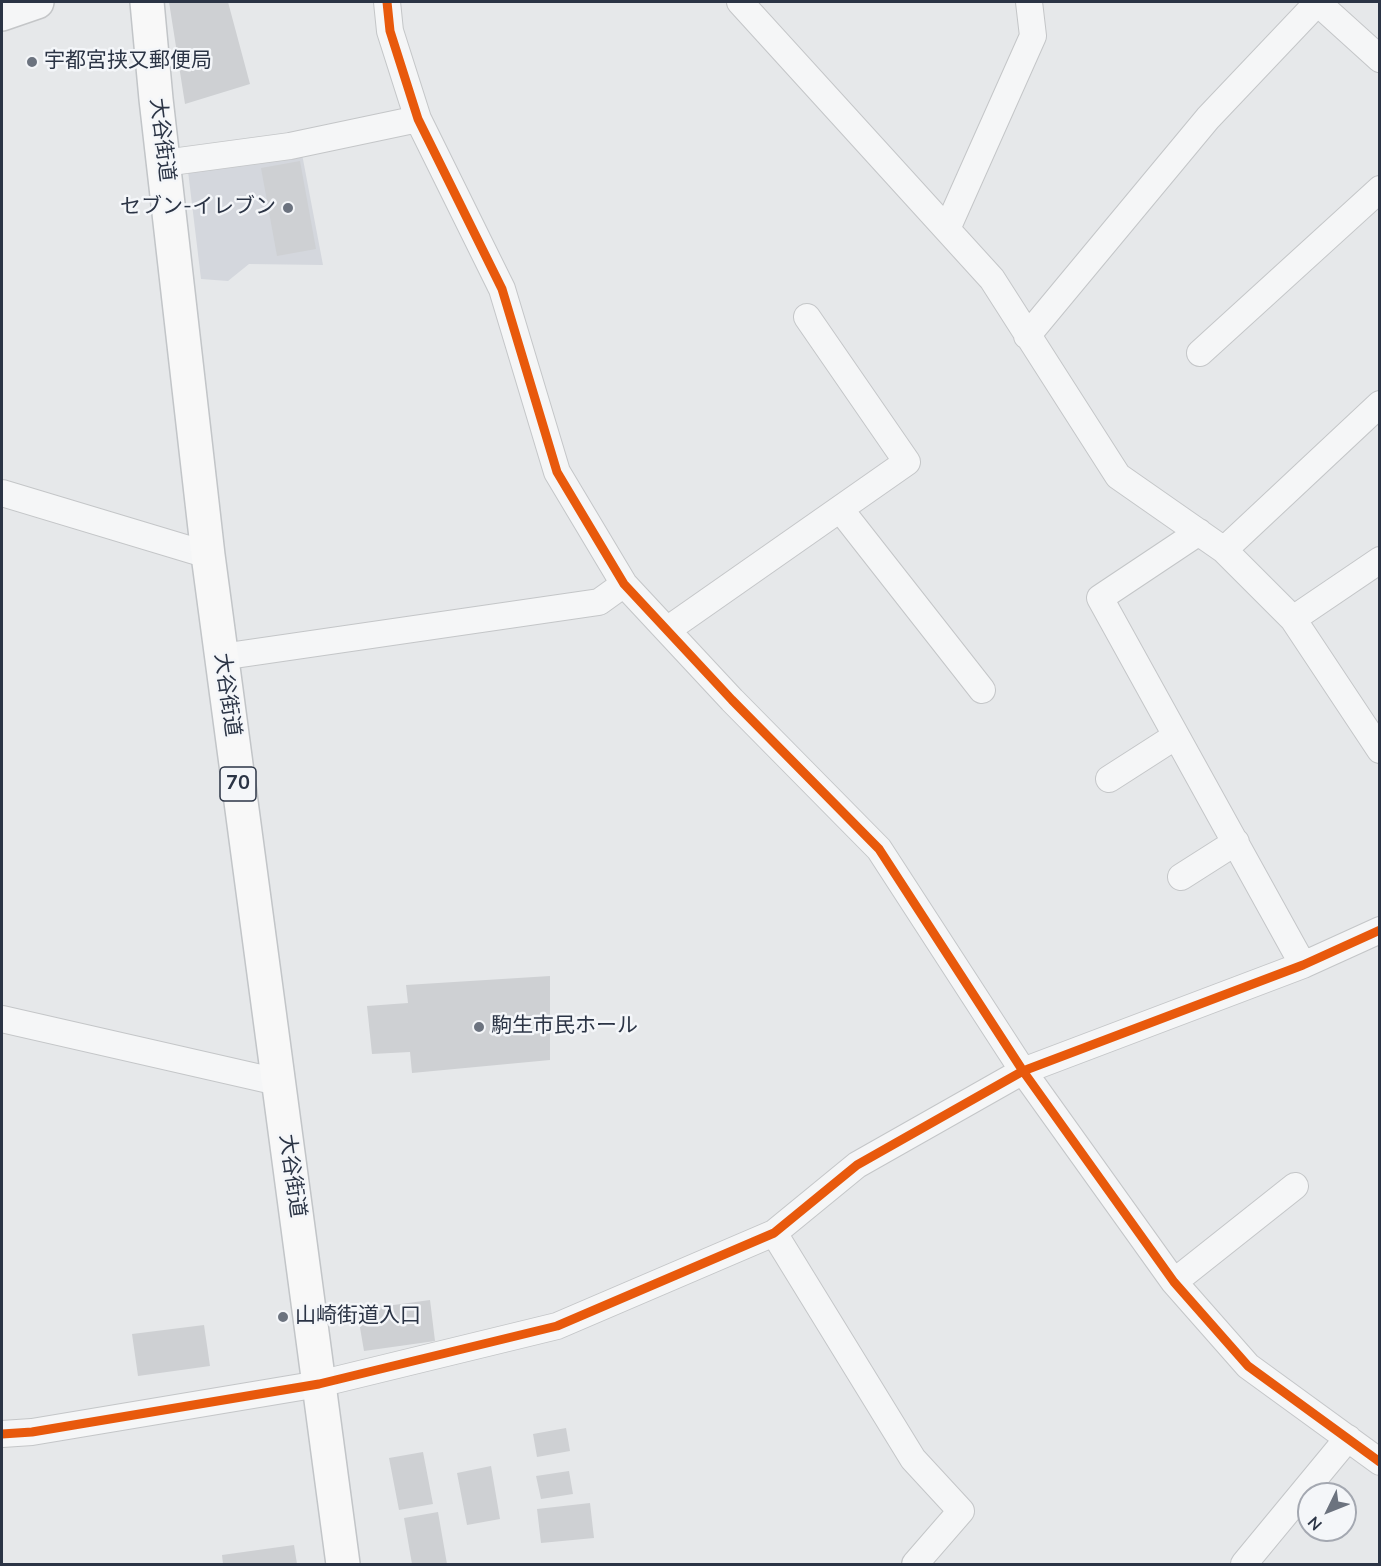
<!DOCTYPE html>
<html>
<head>
<meta charset="utf-8">
<style>
	body { margin:0 }
	#map { position:relative; width:1381px; height:1566px; overflow:hidden; background:#e6e8ea; font-family:"Nunito Sans",sans-serif }
	canvas { display:block }
	.frame { position:absolute; inset:0; border:3px solid #2b3445; pointer-events:none }
	.north { position:absolute; left:1297px; top:1482px; width:60px; height:60px; box-sizing:border-box; background:#f4f6f9; border:2px solid #a4a8b1; border-radius:50%; rotate:227deg; font-size:16px; font-weight:700; line-height:24px; text-align:center; color:#2b3445 }
	.north::after { content:''; display:block; margin:auto; width:21px; height:27px; background:#6c737f; clip-path:polygon(50% 0,100% 100%,50% 72%,0 100%) }
</style>
</head>
<body>
<div id="map">
<canvas width="1381" height="1566"></canvas>
<div class="frame"></div>
<div class="north">N</div>
</div>
<script>
const g = document.querySelector('canvas').getContext('2d');
g.lineJoin = 'round';
function paint(path, color) { g.fillStyle = color; g.fill(path, 'evenodd'); }
const shape = rows => new Path2D(rows.map(r => 'M' + r).join(''));
function strokePath(path, color, width, dash) { g.strokeStyle = color; g.lineWidth = width; g.lineCap = dash ? 'butt' : 'round'; g.setLineDash(dash || []); g.stroke(path); }
function write(font, color, halo, rows, align = 'center') {
  g.font = font + ' "Nunito Sans","Noto Sans JP",sans-serif'; g.lineWidth = 5; g.setLineDash([]); g.textBaseline = 'middle'; g.strokeStyle = halo; g.fillStyle = color; for (const [text, x, y, turn = 0] of rows) {
    g.save(); g.translate(x, y); g.rotate((+turn || 0) * Math.PI / 180); g.textAlign = isNaN(turn) ? turn : align; if (halo) g.strokeText(text, 0, 0); g.fillText(text, 0, 0); g.restore();
  }
}
const built = shape([
	[302,154,323,265,249,264,228,281,201,279,188,171]
]);
const building = shape([
	[169,2,228,2,250,84,185,104],
	[300,161,316,249,277,256,261,168],
	[550,976,550,1060,412,1073,410,1052,372,1054,367,1006,408,1003,406,985],
	[430,1300,435,1341,364,1351,357,1310],
	[204,1325,210,1366,138,1376,132,1334],
	[566,1428,570,1451,537,1457,533,1434],
	[423,1452,433,1504,399,1510,389,1458],
	[491,1466,500,1519,467,1525,457,1473],
	[569,1471,573,1494,541,1499,536,1476],
	[590,1503,594,1538,541,1543,537,1509],
	[438,1512,447,1564,412,1564,404,1518],
	[294,1545,297,1564,223,1564,222,1555]
]);
const minor = shape([
	[387,2,390,31,418,119,502,289,557,472,624,584,732,700,879,849,1023,1071,1174,1282,1248,1366,1380,1462],
	[740,2,992,279,1118,476,1224,550,1293,619,1380,750],
	[1317,2,1380,59],
	[164,163,290,146,418,119],
	[947,229,1033,36,1029,2],
	[1027,336,1208,118,1318,2],
	[1200,353,1380,189],
	[2,493,208,555],
	[840,509,982,690],
	[1199,532,1100,598,1303,965],
	[1224,550,1380,404],
	[1293,619,1380,560],
	[667,630,907,462,807,317],
	[221,657,599,602,624,584],
	[1109,779,1176,736],
	[1181,877,1236,842],
	[2,1019,278,1082],
	[774,1233,913,1459,961,1511,915,1564],
	[1174,1282,1295,1186],
	[2,1434,32,1432,319,1384,557,1326,774,1233,857,1165,1023,1071,1303,965,1380,930],
	[1244,1564,1348,1438]
]);
const tertiary = shape([
	[2,14,37,2]
]);
const primary = shape([
	[147,2,156,99,208,555,343,1564]
]);
const cycleway = shape([
	[387,2,390,31,418,119,502,289,557,472,624,584,732,700,879,849,1023,1071,1174,1282,1248,1366,1380,1462],
	[2,1434,32,1432,319,1384,557,1326,774,1233,857,1165,1023,1071,1303,965,1380,930]
]);
const markers = [
	[32,62,6,"#6c737f"],
	[288,208,6,"#6c737f"],
	[479,1027,6,"#6c737f"],
	[283,1317,6,"#6c737f"]
];
const shields = [
	[238,784,36]
];
const shieldNames = [
	["70",238,784]
];
const poiNames = [
	["宇都宮挟又郵便局",44,62],
	["セブン-イレブン",276,208,"right"],
	["駒生市民ホール",491,1027],
	["山崎街道入口",295,1317]
];
const streetNames = [
	["大谷街道",161,140,83],
	["大谷街道",226,695,82],
	["大谷街道",291,1176,82]
];
paint(built, '#d4d7dd');
paint(building, '#ced0d3');
strokePath(minor, '#c4c6c8', 28);
strokePath(tertiary, '#c4c6c8', 36);
strokePath(primary, '#c2c5c8', 36);
strokePath(minor, '#f5f6f7', 26);
strokePath(tertiary, '#f5f6f7', 33);
strokePath(primary, '#f8f8f8', 33);
strokePath(cycleway, '#e8590c', 9);
for (const [x, y, r, color] of markers) { const dot = new Path2D(); dot.arc(x, y, r, 0, 2 * Math.PI); g.fillStyle = color; g.fill(dot); strokePath(dot, '#f4f6f9', 2); }
for (const [x, y, w] of shields) { const box = new Path2D(); box.roundRect(x - w / 2, y - 17, w, 34, 4.5); g.fillStyle = '#f4f6f9'; g.fill(box); strokePath(box, '#2b3445', 1.5); }
write('bold 20px', '#2b3445', null, shieldNames);
write('21px', '#2b3445', '#f4f6f9', poiNames, 'left');
write('21px', '#2b3445', '#f4f6f9', streetNames);
</script>
</body>
</html>
